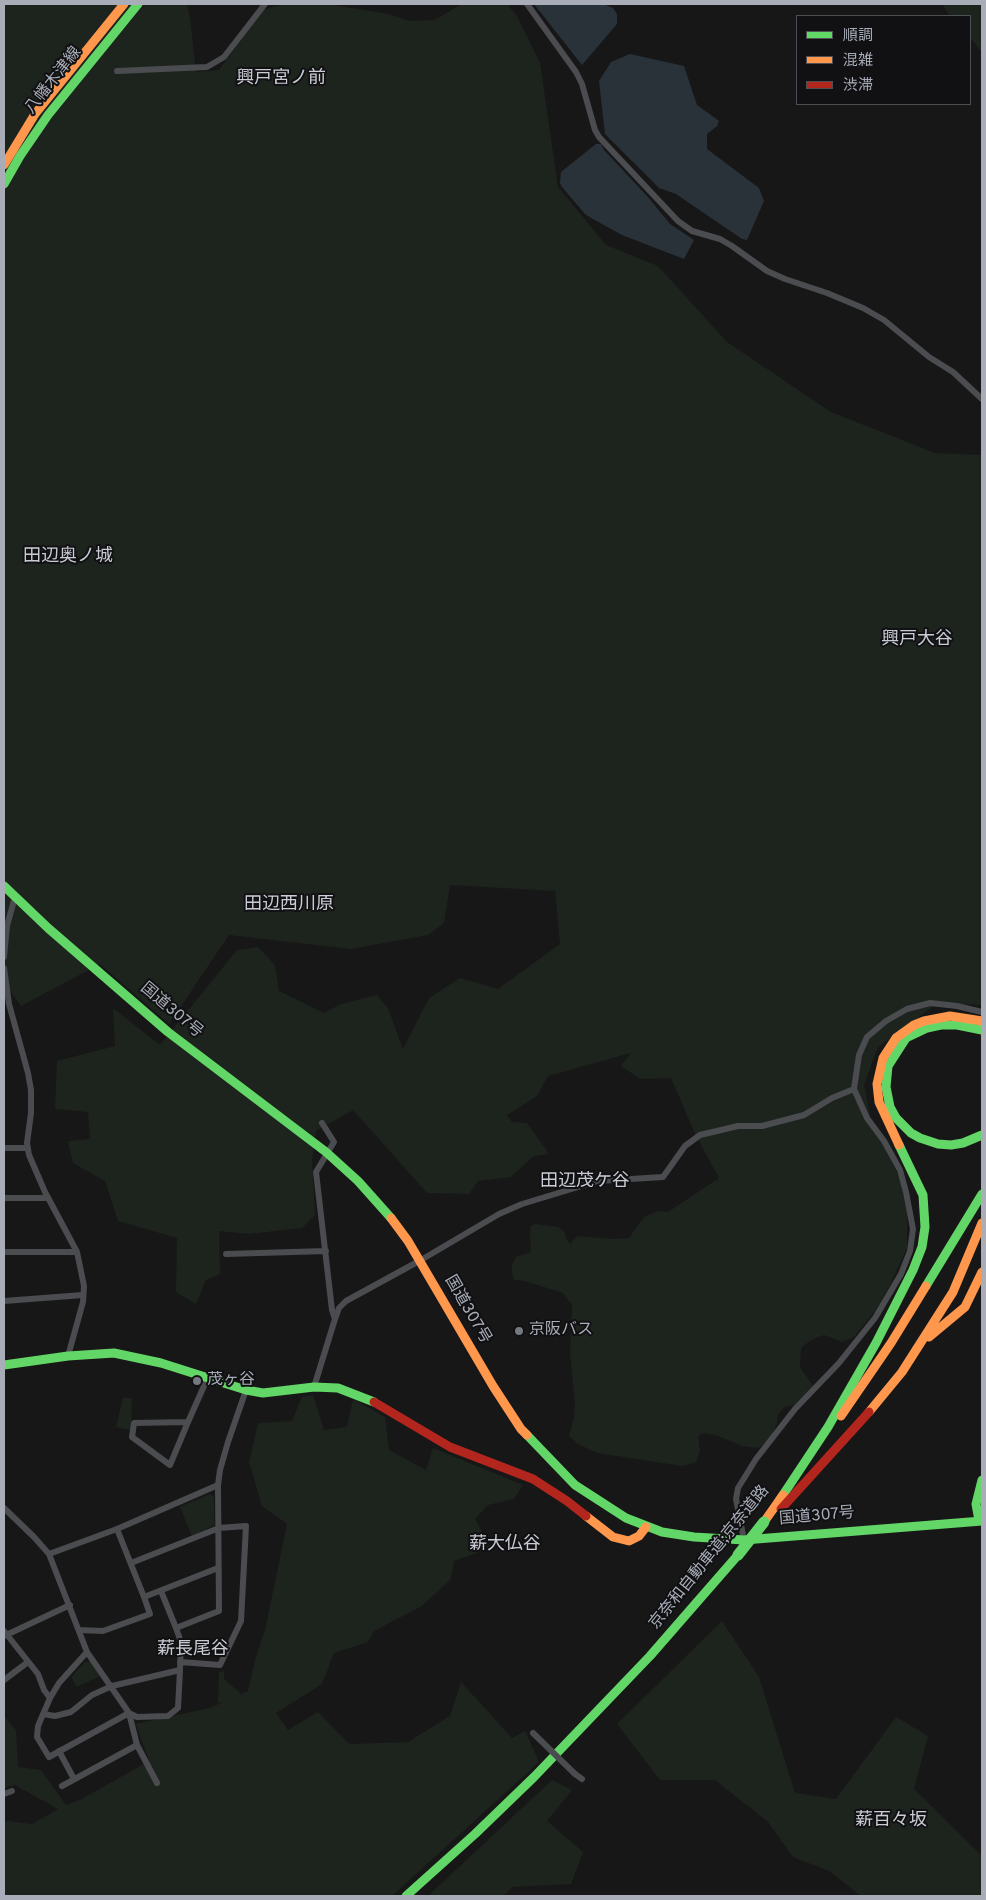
<!DOCTYPE html>
<html>
<head>
<meta charset="utf-8">
<style>
	body { margin:0 }
	#map { position:relative; width:986px; height:1900px; overflow:hidden; background:#171717; font-family:Overpass,"Noto Sans JP",sans-serif }
	canvas { display:block }
	.frame { position:absolute; inset:0; border:5px solid #a8adb8; pointer-events:none }
	.legend { position:absolute; left:796px; top:15px; width:175px; height:90px; box-sizing:border-box; background:#111113; border:1px solid #4d4f55; margin:0; padding:6px 9px; list-style:none; font-size:15px; color:#a8adb8 }
	.legend li { display:flex; align-items:center; gap:10px; height:25px }
	.legend b { width:25px; border:1px solid #4d4f55 }
</style>
</head>
<body>
<div id="map">
<canvas width="986" height="1900"></canvas>
<div class="frame"></div>
<ul class="legend">
<li><b style="height:6px;background:#63d668"></b>順調</li>
<li><b style="height:6px;background:#ff974d"></b>混雑</li>
<li><b style="height:6px;background:#b3261e"></b>渋滞</li>
</ul>
</div>
<script>
const g = document.querySelector('canvas').getContext('2d');
g.lineJoin = 'round';
function paint(path, color) { g.fillStyle = color; g.fill(path, 'evenodd'); }
const shape = rows => new Path2D(rows.map(r => 'M' + r).join(''));
function strokePath(path, color, width, dash) { g.strokeStyle = color; g.lineWidth = width; g.lineCap = dash ? 'butt' : 'round'; g.setLineDash(dash || []); g.stroke(path); }
function write(font, color, halo, rows, align = 'center') {
  g.font = font + ' Overpass,"Noto Sans JP",sans-serif'; g.lineWidth = 4; g.setLineDash([]); g.textBaseline = 'middle'; g.strokeStyle = halo; g.fillStyle = color; for (const [text, x, y, turn = 0] of rows) {
    g.save(); g.translate(x, y); g.rotate((+turn || 0) * Math.PI / 180); g.textAlign = isNaN(turn) ? turn : align; if (halo) g.strokeText(text, 0, 0); g.fillText(text, 0, 0); g.restore();
  }
}
const green = shape([
	[4,4,187,4,190,18,196,72,219,70,263,10,284,4,327,4,388,14,409,21,434,20,462,4,507,4,517,16,540,63,558,187,606,245,658,266,727,342,831,412,935,453,982,455,982,1005,938,1003,878,1047,864,1085,871,1120,902,1183,907,1213,907,1248,890,1285,875,1311,854,1337,842,1342,824,1335,811,1340,801,1348,800,1367,813,1386,811,1394,801,1405,786,1406,778,1414,777,1423,772,1436,759,1448,742,1446,716,1435,703,1433,698,1436,700,1451,696,1462,683,1466,597,1453,578,1444,569,1436,574,1417,575,1402,570,1354,572,1305,563,1293,525,1281,514,1280,512,1273,512,1265,516,1257,531,1252,530,1235,531,1226,535,1224,558,1227,565,1232,566,1239,570,1244,577,1236,612,1239,629,1238,644,1217,658,1211,668,1212,719,1178,696,1136,671,1078,640,1079,621,1066,631,1053,548,1076,537,1096,507,1115,512,1122,527,1123,549,1154,534,1156,511,1177,478,1181,469,1194,427,1193,353,1110,316,1131,312,1161,315,1215,302,1228,249,1234,219,1231,220,1274,206,1280,196,1304,176,1292,177,1238,118,1221,105,1181,73,1163,68,1141,90,1139,88,1112,55,1109,57,1061,115,1046,113,1008,160,1045,237,950,258,947,275,965,279,991,324,1013,341,1004,377,995,388,1008,403,1049,429,998,460,978,498,989,560,944,555,891,450,885,444,923,428,935,351,949,229,935,169,1024,100,964,21,1006,4,983],
	[942,4,982,4,982,52,970,38,970,16,950,16],
	[313,1395,324,1430,347,1427,353,1399,385,1417,389,1450,426,1470,433,1448,523,1485,514,1499,488,1505,475,1519,491,1548,454,1561,451,1579,422,1606,374,1631,368,1642,334,1653,322,1684,276,1713,288,1730,318,1712,349,1744,408,1742,450,1716,461,1682,512,1738,525,1731,539,1762,392,1896,4,1896,4,1823,8,1821,32,1824,58,1809,15,1785,4,1788,4,1716,16,1730,18,1767,41,1770,66,1805,78,1801,149,1761,136,1724,209,1708,224,1702,218,1703,219,1672,224,1671,224,1679,241,1694,248,1691,255,1660,265,1630,287,1524,262,1506,249,1462,258,1423,292,1421,302,1397],
	[123,1398,132,1398,131,1430,116,1427],
	[210,1494,214,1497,214,1525,192,1536,180,1507],
	[722,1621,759,1677,795,1793,836,1799,896,1717,928,1736,914,1789,982,1856,982,1896,861,1896,829,1871,793,1857,768,1822,715,1780,660,1780,617,1724],
	[85,1662,91,1662,100,1676,77,1687,71,1677],
	[552,1780,572,1790,547,1821,583,1852,571,1884,513,1887,503,1896,428,1896]
]);
const water = shape([
	[534,4,603,4,613,8,617,14,617,24,582,65],
	[630,54,684,66,697,105,719,121,717,126,707,134,707,149,759,188,764,201,747,240,742,239,676,194,659,188,605,134,599,81,611,62],
	[596,144,601,144,604,150,647,196,670,224,694,240,684,259,622,235,593,219,585,214,562,187,560,183,561,172]
]);
const street = shape([
	[527,4,576,72,582,84,595,130,599,137,678,221,692,231,720,239,732,246,767,271,785,279,827,293,863,308,884,320,929,357,953,372,982,399],
	[117,71,207,67,224,57,265,4],
	[4,957,7,926,15,897],
	[4,968,9,1004,28,1073,31,1090,31,1113,27,1143,29,1155,45,1192,77,1252,84,1286,83,1302,68,1356],
	[322,1123,334,1142,316,1172,332,1310,335,1319],
	[4,1148,28,1148],
	[4,1198,48,1198],
	[4,1252,77,1252],
	[226,1254,326,1251],
	[4,1301,83,1295],
	[314,1387,335,1319,339,1308,346,1301,421,1260,499,1214,522,1204,598,1181,663,1177,685,1146,700,1135,738,1126,762,1126,804,1115,832,1098,854,1089],
	[188,1422,134,1423,132,1437,170,1465,188,1422,208,1377],
	[4,1508,34,1537,49,1554,87,1652,129,1713,137,1745,157,1783],
	[117,1529,144,1597,218,1568],
	[744,1540,736,1499,738,1488,756,1459,795,1409,839,1363,875,1318,901,1274,910,1251,913,1229,906,1192,900,1170,884,1141,867,1118,854,1089,859,1055,867,1037,886,1021,907,1009,930,1003,957,1006,982,1012],
	[49,1554,117,1529,218,1485],
	[131,1563,219,1528,246,1526,241,1621,220,1665,180,1662],
	[161,1591,176,1628],
	[79,1630,103,1631,150,1614,144,1597],
	[4,1631,38,1674,44,1690,50,1698],
	[4,1636,70,1605],
	[87,1652,59,1683,50,1698,38,1726,37,1737,49,1757,129,1713,137,1717,168,1716,178,1708,180,1670],
	[4,1680,28,1662],
	[43,1714,55,1716,71,1712,92,1695,112,1686,180,1670,181,1642,176,1628,219,1611,218,1485,220,1470,228,1442,246,1390],
	[59,1751,74,1779],
	[575,1774,582,1779],
	[62,1786,137,1745],
	[4,1794,12,1791]
]);
const fast = shape([
	[4,184,20,156,48,115,138,4],
	[4,886,48,928,168,1032,326,1152,358,1181,391,1218],
	[982,1030,957,1025,941,1025,927,1028,906,1038,888,1066,886,1087,890,1107,896,1118,911,1133,920,1138,938,1144,951,1145,963,1143,982,1135],
	[926,1286,982,1194],
	[4,1365,68,1356,114,1353,161,1363,246,1390,263,1393,314,1387,338,1388,374,1402],
	[527,1435,575,1485,626,1518,662,1532,694,1537,744,1540,982,1521],
	[779,1501,828,1427,876,1343,913,1270,922,1247,925,1227,923,1195,899,1145],
	[979,1521,976,1504,982,1480],
	[406,1896,475,1834,534,1777,650,1656,738,1555]
]);
const slow = shape([
	[4,165,35,114,124,4],
	[899,1145,879,1102,877,1084,883,1058,896,1038,914,1025,924,1021,950,1016,982,1021],
	[391,1218,408,1241,493,1386,521,1429,527,1435],
	[929,1337,965,1307,982,1272],
	[869,1412,902,1372,953,1292,982,1223],
	[841,1416,891,1343,926,1286],
	[586,1516,613,1537,629,1541,639,1536,646,1527],
	[764,1522,783,1495]
]);
const jam = shape([
	[374,1402,450,1447,533,1479,567,1501,586,1516],
	[781,1509,869,1412]
]);
const streetBridge = shape([
	[533,1733,575,1774]
]);
const fastBridge = shape([
	[738,1555,764,1522]
]);
const markers = [
	[519,1331,5,"#757880"],
	[197,1381,5,"#757880"]
];
const streetNames = [
	["八幡木津線",54,81,-52],
	["国道307号",171,1011,40],
	["国道307号",467,1310,60],
	["国道307号",817,1517,-5],
	["京奈和自動車道;京奈道路",710,1558,-51]
];
const poiNames = [
	["京阪バス",529,1331],
	["茂ヶ谷",207,1381]
];
const neighbourhoodNames = [
	["興戸宮ノ前",281,79],
	["田辺奥ノ城",68,557],
	["興戸大谷",917,640],
	["田辺西川原",289,905],
	["田辺茂ケ谷",585,1182],
	["薪大仏谷",505,1545],
	["薪長尾谷",193,1650],
	["薪百々坂",891,1821]
];
paint(green, '#1d241e');
paint(water, '#2a3239');
strokePath(street, '#4b4c50', 6);
strokePath(fast, '#63d668', 9);
strokePath(slow, '#ff974d', 9);
strokePath(jam, '#b3261e', 9);
strokePath(streetBridge, '#4b4c50', 6);
strokePath(fastBridge, '#63d668', 11);
for (const [x, y, r, color] of markers) { const dot = new Path2D(); dot.arc(x, y, r, 0, 2 * Math.PI); g.fillStyle = color; g.fill(dot); strokePath(dot, '#111113', 2); }
write('16px', '#a8adb8', '#111113', streetNames);
write('16px', '#a8adb8', '#111113', poiNames, 'left');
write('18px', '#c9ccd4', '#111113', neighbourhoodNames);
</script>
</body>
</html>
